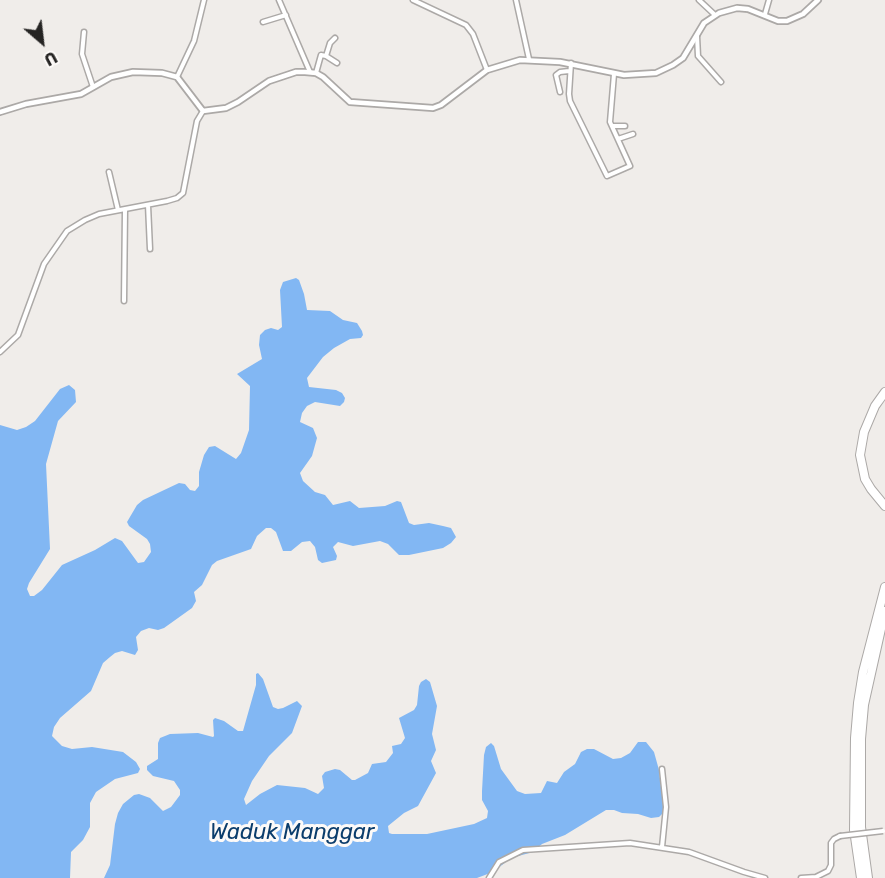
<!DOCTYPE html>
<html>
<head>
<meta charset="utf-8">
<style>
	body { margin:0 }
	#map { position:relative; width:885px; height:878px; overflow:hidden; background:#f0edea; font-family:Rubik,sans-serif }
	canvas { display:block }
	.north { position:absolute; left:12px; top:12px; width:60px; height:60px; -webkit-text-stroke:4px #fdfaf8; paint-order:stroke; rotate:152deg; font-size:16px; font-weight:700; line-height:24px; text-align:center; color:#252423 }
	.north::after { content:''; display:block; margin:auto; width:21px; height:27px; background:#252423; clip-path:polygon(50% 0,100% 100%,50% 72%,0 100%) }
</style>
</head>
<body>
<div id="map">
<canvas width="885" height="878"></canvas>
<div class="north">U</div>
</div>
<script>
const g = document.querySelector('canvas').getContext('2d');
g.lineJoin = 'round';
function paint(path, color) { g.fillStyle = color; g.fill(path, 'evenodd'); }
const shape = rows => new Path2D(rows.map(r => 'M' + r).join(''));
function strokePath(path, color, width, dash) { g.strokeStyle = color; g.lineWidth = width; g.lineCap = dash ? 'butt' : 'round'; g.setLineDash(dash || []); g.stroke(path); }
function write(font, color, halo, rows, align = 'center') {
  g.font = font + ' Rubik,sans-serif'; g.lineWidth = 6; g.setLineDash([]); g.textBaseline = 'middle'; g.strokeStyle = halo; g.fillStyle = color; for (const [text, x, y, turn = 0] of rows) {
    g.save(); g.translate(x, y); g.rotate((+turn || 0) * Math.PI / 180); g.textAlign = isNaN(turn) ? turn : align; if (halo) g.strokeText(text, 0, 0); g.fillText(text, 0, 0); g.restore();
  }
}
const water = shape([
	[296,278,299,280,304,294,307,310,330,311,343,320,357,323,362,331,363,335,361,338,350,339,334,348,323,357,307,378,309,387,336,390,342,393,345,398,344,402,340,406,315,402,307,406,302,413,300,422,313,428,317,438,312,456,300,473,303,481,315,492,325,495,333,505,350,501,359,508,385,506,397,501,401,502,409,523,414,525,429,523,443,526,451,528,456,537,451,543,443,548,409,555,399,555,388,544,380,541,353,546,338,542,333,547,337,556,336,560,322,563,318,560,315,547,310,541,302,542,291,551,283,551,276,532,271,528,266,528,257,536,251,549,217,561,212,565,202,585,194,592,196,601,192,608,164,628,158,630,149,628,141,631,136,637,138,650,135,655,122,651,115,653,110,657,103,663,91,691,60,718,54,727,52,736,62,746,72,749,92,747,123,752,136,762,140,769,138,773,115,779,96,792,90,803,90,827,83,840,71,852,70,878,0,878,0,425,17,430,26,427,35,421,60,389,69,385,75,390,76,402,58,421,46,464,50,549,29,583,27,589,30,596,34,596,42,590,62,565,95,550,115,538,122,541,138,563,144,562,151,552,150,544,147,539,129,526,127,522,137,505,143,500,179,483,185,484,190,490,195,491,199,486,199,472,204,455,209,447,215,446,236,459,241,453,249,430,250,386,237,374,262,359,259,345,260,335,265,330,271,328,278,330,282,327,280,290,283,282],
	[258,673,263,679,273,707,278,709,283,708,297,701,302,706,292,733,269,756,252,781,244,799,246,805,260,794,277,785,305,788,318,794,324,788,322,776,325,772,335,769,340,770,352,780,355,780,368,773,372,764,386,762,393,753,392,746,401,744,405,738,399,718,414,710,417,705,419,686,421,682,426,679,430,682,437,706,432,734,436,750,431,761,436,773,418,806,404,813,388,826,389,833,392,834,427,834,474,824,487,818,488,811,482,800,482,791,484,755,486,747,491,743,494,746,501,769,517,791,525,794,541,793,547,781,557,783,564,772,575,764,581,752,587,749,594,749,613,759,621,758,630,753,638,742,646,742,654,752,659,770,664,812,659,817,651,818,638,814,622,813,614,810,606,810,565,835,542,844,533,852,511,858,493,872,477,878,104,878,110,865,115,824,118,813,123,804,134,795,139,794,150,798,163,811,171,807,180,795,180,790,174,781,153,776,147,770,147,766,158,759,158,743,160,738,170,734,198,733,213,737,214,736,213,720,215,718,224,721,238,731,243,731,256,685,256,674]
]);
const minor = shape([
	[279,0,310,72],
	[413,0,466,25,473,34,487,70],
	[516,0,529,59],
	[699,0,715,15],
	[765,14,769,0],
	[263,22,286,15],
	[84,32,82,54,93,87],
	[697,36,698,56,721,82],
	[326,56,330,43,335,38],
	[571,63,569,94,570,101,607,176,630,166,610,122,614,74],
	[316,73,321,55,326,56,337,63],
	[177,77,194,41,204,0],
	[560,92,556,75,560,72,569,71],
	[612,126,625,126],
	[618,139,633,134],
	[109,172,118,210],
	[148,205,150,249],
	[124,301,125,210],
	[0,352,18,335,44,264,67,231,85,220,99,214,167,201,177,198,183,193,197,121,203,111],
	[662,847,666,807,662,769],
	[489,878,499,862,523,850,630,843,689,852,744,872,765,878],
	[801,878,816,877,828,871,831,865,831,843,834,839,840,836]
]);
const tertiary = shape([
	[0,112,26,104,81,94,111,77,133,72,162,73,177,77,203,111,226,108,238,102,269,81,296,72,305,72,316,73,323,77,350,102,433,108,441,105,487,70,520,60,560,62,624,75,656,73,673,65,683,58,704,23,719,13,737,8,748,9,778,21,787,21,803,14,818,0]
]);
const motorway = shape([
	[885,392,875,406,864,432,860,455,865,479,871,489,885,506],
	[861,878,854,830,855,738,858,703,863,672,885,587],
	[868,878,861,827,861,739,864,705,885,611]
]);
const minorBridge = shape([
	[840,836,883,831]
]);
const waterNames = [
	["Waduk Manggar",292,833]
];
paint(water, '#82b7f3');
strokePath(minor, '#aca9a7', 7);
strokePath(tertiary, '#aca9a7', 8);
strokePath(motorway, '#aca9a7', 10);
strokePath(minor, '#fff', 4);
strokePath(tertiary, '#fff', 4.5);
strokePath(motorway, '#fff', 8);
strokePath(minorBridge, '#aca9a7', 7, []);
strokePath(minorBridge, '#fff', 4);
write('italic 22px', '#0b3d6c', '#fdfaf8', waterNames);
</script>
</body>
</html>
